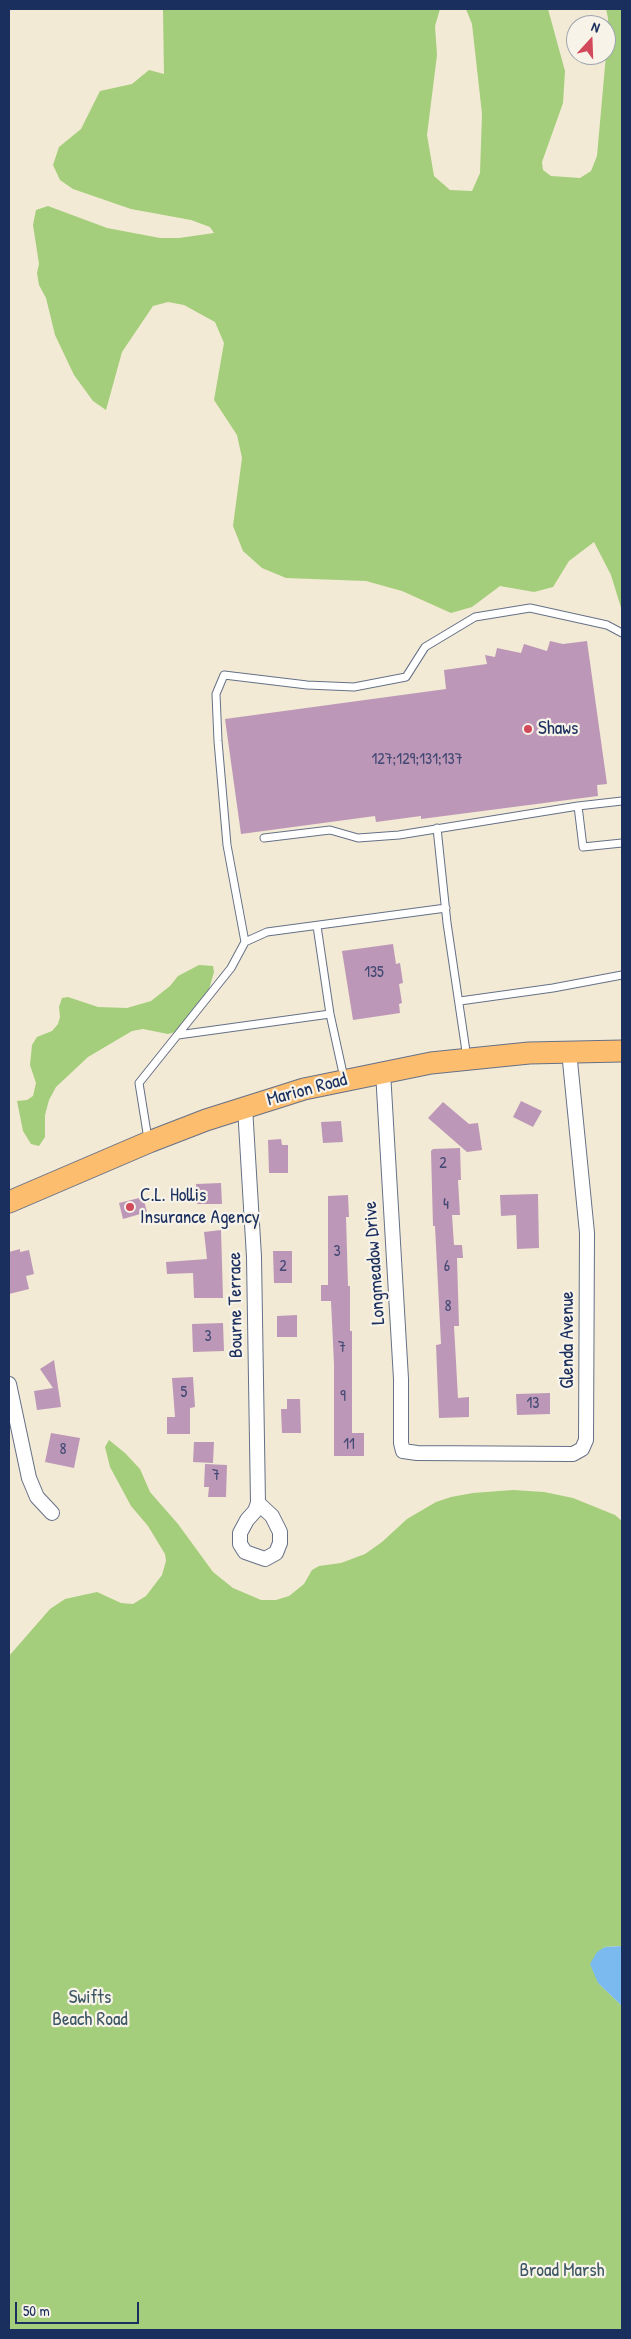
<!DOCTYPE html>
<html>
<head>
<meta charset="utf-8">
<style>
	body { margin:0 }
	#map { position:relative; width:631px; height:2339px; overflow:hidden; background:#f2ead4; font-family:"Patrick Hand",sans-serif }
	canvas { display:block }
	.frame { position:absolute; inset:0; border:10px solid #1b2f5e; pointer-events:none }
	.north { position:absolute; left:566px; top:15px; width:50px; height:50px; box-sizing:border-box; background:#f7f3e8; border:1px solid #9fa5b1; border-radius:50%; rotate:20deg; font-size:14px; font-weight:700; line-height:20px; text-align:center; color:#1b2f5e }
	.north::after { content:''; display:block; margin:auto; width:18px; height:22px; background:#d1495b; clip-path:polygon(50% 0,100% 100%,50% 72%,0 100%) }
	.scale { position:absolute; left:15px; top:2302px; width:124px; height:22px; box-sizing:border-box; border:2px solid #1b2f5e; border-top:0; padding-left:6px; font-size:15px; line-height:18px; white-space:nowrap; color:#1b2f5e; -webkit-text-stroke:4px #f7f3e8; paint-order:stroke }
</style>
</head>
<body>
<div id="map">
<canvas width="631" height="2339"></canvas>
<div class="frame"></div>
<div class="north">N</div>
<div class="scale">50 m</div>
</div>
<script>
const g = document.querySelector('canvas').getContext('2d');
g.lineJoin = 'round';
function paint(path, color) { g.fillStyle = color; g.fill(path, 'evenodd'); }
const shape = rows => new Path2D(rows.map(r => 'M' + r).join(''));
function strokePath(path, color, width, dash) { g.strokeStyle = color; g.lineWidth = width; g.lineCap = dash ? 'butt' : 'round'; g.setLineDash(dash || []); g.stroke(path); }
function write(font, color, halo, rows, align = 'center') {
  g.font = font + ' "Patrick Hand",sans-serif'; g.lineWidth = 4.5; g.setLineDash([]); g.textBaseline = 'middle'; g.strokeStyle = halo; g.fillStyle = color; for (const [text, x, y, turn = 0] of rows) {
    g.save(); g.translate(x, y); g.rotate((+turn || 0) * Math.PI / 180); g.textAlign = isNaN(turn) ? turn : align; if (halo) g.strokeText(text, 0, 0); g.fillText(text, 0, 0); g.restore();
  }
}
const green = shape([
	[163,9,440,9,435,26,437,55,427,135,434,176,450,190,472,191,480,173,482,114,472,24,466,9,548,9,565,71,563,103,542,162,543,170,551,176,580,178,591,171,597,156,606,55,608,18,606,9,622,9,622,611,611,575,594,542,569,561,553,587,534,592,500,586,472,607,451,613,402,591,366,581,286,578,262,568,243,551,233,526,242,458,237,435,214,400,224,343,215,322,184,305,168,302,153,306,122,352,106,410,93,401,74,375,55,335,46,298,39,285,37,273,39,264,33,225,36,210,48,206,107,228,160,238,179,238,214,233,210,227,191,220,131,209,73,189,60,180,53,165,59,147,81,129,100,91,132,84,149,70,164,74],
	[199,965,213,966,214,972,208,993,183,1030,168,1034,143,1029,132,1031,88,1057,56,1087,49,1100,45,1115,45,1137,39,1146,31,1144,23,1131,17,1101,27,1100,33,1096,36,1083,30,1065,32,1045,37,1037,52,1031,58,1024,60,1017,59,1007,62,998,68,997,98,1007,127,1008,151,1001,170,986,178,976],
	[109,1440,125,1453,140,1469,150,1492,178,1524,213,1572,233,1588,261,1600,276,1600,289,1596,304,1584,312,1570,319,1566,341,1563,365,1554,382,1542,407,1519,436,1502,451,1497,473,1493,513,1490,544,1492,573,1498,615,1515,622,1521,622,1946,604,1947,598,1983,622,2006,622,2330,9,2330,9,1656,50,1609,65,1599,97,1592,121,1603,133,1604,146,1596,162,1575,166,1561,165,1554,148,1526,131,1506,110,1467,105,1447]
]);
const water = shape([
	[622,1946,622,2006,598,1983,590,1964,597,1952,605,1947]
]);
const building = shape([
	[550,641,563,644,587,641,607,784,597,785,598,796,421,819,421,816,376,822,375,816,241,834,225,719,446,689,444,670,487,664,485,655,495,657,497,648,521,653,524,644,547,651],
	[393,944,396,964,400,963,403,983,399,984,402,1003,399,1004,400,1013,353,1020,342,951],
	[521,1101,542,1111,533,1127,513,1117],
	[443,1102,469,1124,478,1123,482,1150,467,1152,428,1118],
	[341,1121,343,1142,323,1143,321,1122],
	[281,1139,282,1145,288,1145,288,1173,269,1173,268,1140],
	[460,1148,461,1180,458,1180,460,1215,452,1215,454,1245,462,1245,463,1258,457,1258,459,1326,454,1326,458,1398,469,1397,469,1417,439,1418,436,1345,441,1344,435,1226,433,1226,431,1151,433,1149],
	[221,1183,222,1204,197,1204,196,1184],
	[538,1194,539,1248,517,1249,516,1215,501,1216,500,1195],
	[348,1195,349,1217,346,1217,348,1286,350,1286,350,1331,352,1331,352,1433,364,1433,364,1456,334,1456,334,1364,331,1301,321,1301,321,1285,328,1285,328,1196],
	[143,1197,147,1212,123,1219,119,1203],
	[221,1230,223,1298,194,1298,193,1273,167,1274,166,1262,207,1259,204,1232],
	[20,1249,20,1252,29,1250,34,1274,26,1276,29,1289,9,1294,9,1252],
	[273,1251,292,1251,292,1283,274,1283],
	[297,1315,297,1337,277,1337,277,1316],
	[223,1323,224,1351,193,1352,192,1324],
	[54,1360,61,1407,37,1410,34,1391,53,1388,40,1369],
	[193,1377,195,1407,190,1408,190,1434,167,1434,167,1417,175,1417,172,1378],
	[550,1393,550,1414,517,1415,516,1394],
	[287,1399,300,1399,301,1433,282,1433,281,1409,287,1409],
	[51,1433,80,1438,74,1468,45,1462],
	[194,1442,214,1442,213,1463,193,1462],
	[205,1464,227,1465,226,1497,208,1497,209,1487,204,1487]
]);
const service = shape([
	[622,801,578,806,583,847,622,843],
	[437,828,447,923,467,1058],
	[264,838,330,830,358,838,399,835,578,806],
	[317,926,330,1014,344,1078],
	[245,942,227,845,218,741,216,694,224,675,307,685,354,687,406,677,425,647,475,617,530,608,607,625,622,633],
	[460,1001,553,988,622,975],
	[178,1035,330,1014],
	[148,1139,139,1083,231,968,245,942,267,932,446,908]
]);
const minor = shape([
	[383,1072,401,1379,401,1443,403,1451,417,1453,573,1454,582,1449,586,1440,587,1233,569,1051],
	[245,1107,254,1257,258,1503,255,1511,247,1520,240,1533,240,1544,245,1552,265,1559,276,1553,280,1543,280,1532,272,1516,258,1503],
	[9,1384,29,1478,37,1497,52,1513]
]);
const primary = shape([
	[9,1202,149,1142,206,1120,304,1089,431,1063,529,1053,622,1051]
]);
const markers = [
	[528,729,5,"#d1495b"],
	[130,1207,5,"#d1495b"]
];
const numberNames = [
	["127;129;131;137",417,760],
	["135",374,973],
	["2",443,1164],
	["4",446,1205],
	["3",337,1252],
	["2",283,1267],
	["6",447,1267],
	["8",448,1307],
	["3",208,1337],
	["7",342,1348],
	["5",184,1393],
	["9",343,1397],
	["13",533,1404],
	["11",349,1445],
	["8",63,1450],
	["7",216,1476]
];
const poiNames = [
	["Shaws",538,729],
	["C.L. Hollis",140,1196],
	["Insurance Agency",140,1218]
];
const streetNames = [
	["Marion Road",307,1090,-15],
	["Longmeadow Drive",375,1263,-94],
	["Bourne Terrace",236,1305,-91],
	["Glenda Avenue",568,1340,-90]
];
const parkNames = [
	["Swifts",90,1998],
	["Beach Road",90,2020],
	["Broad Marsh",562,2271]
];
paint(green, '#a4ce7b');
paint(water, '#7bbaef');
paint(building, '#bc97b7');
strokePath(service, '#667087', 9);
strokePath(minor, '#667087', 16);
strokePath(primary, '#667087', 23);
strokePath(service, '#fff', 7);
strokePath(minor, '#fff', 14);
strokePath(primary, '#fcbd6f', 21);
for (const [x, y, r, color] of markers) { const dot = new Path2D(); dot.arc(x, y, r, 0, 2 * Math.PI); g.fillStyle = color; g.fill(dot); strokePath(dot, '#f7f3e8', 2); }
write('16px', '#434974', null, numberNames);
write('19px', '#1b2f5e', '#f7f3e8', poiNames, 'left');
write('19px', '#1b2f5e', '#f7f3e8', streetNames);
write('19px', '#3d5765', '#f7f3e8', parkNames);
</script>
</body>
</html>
